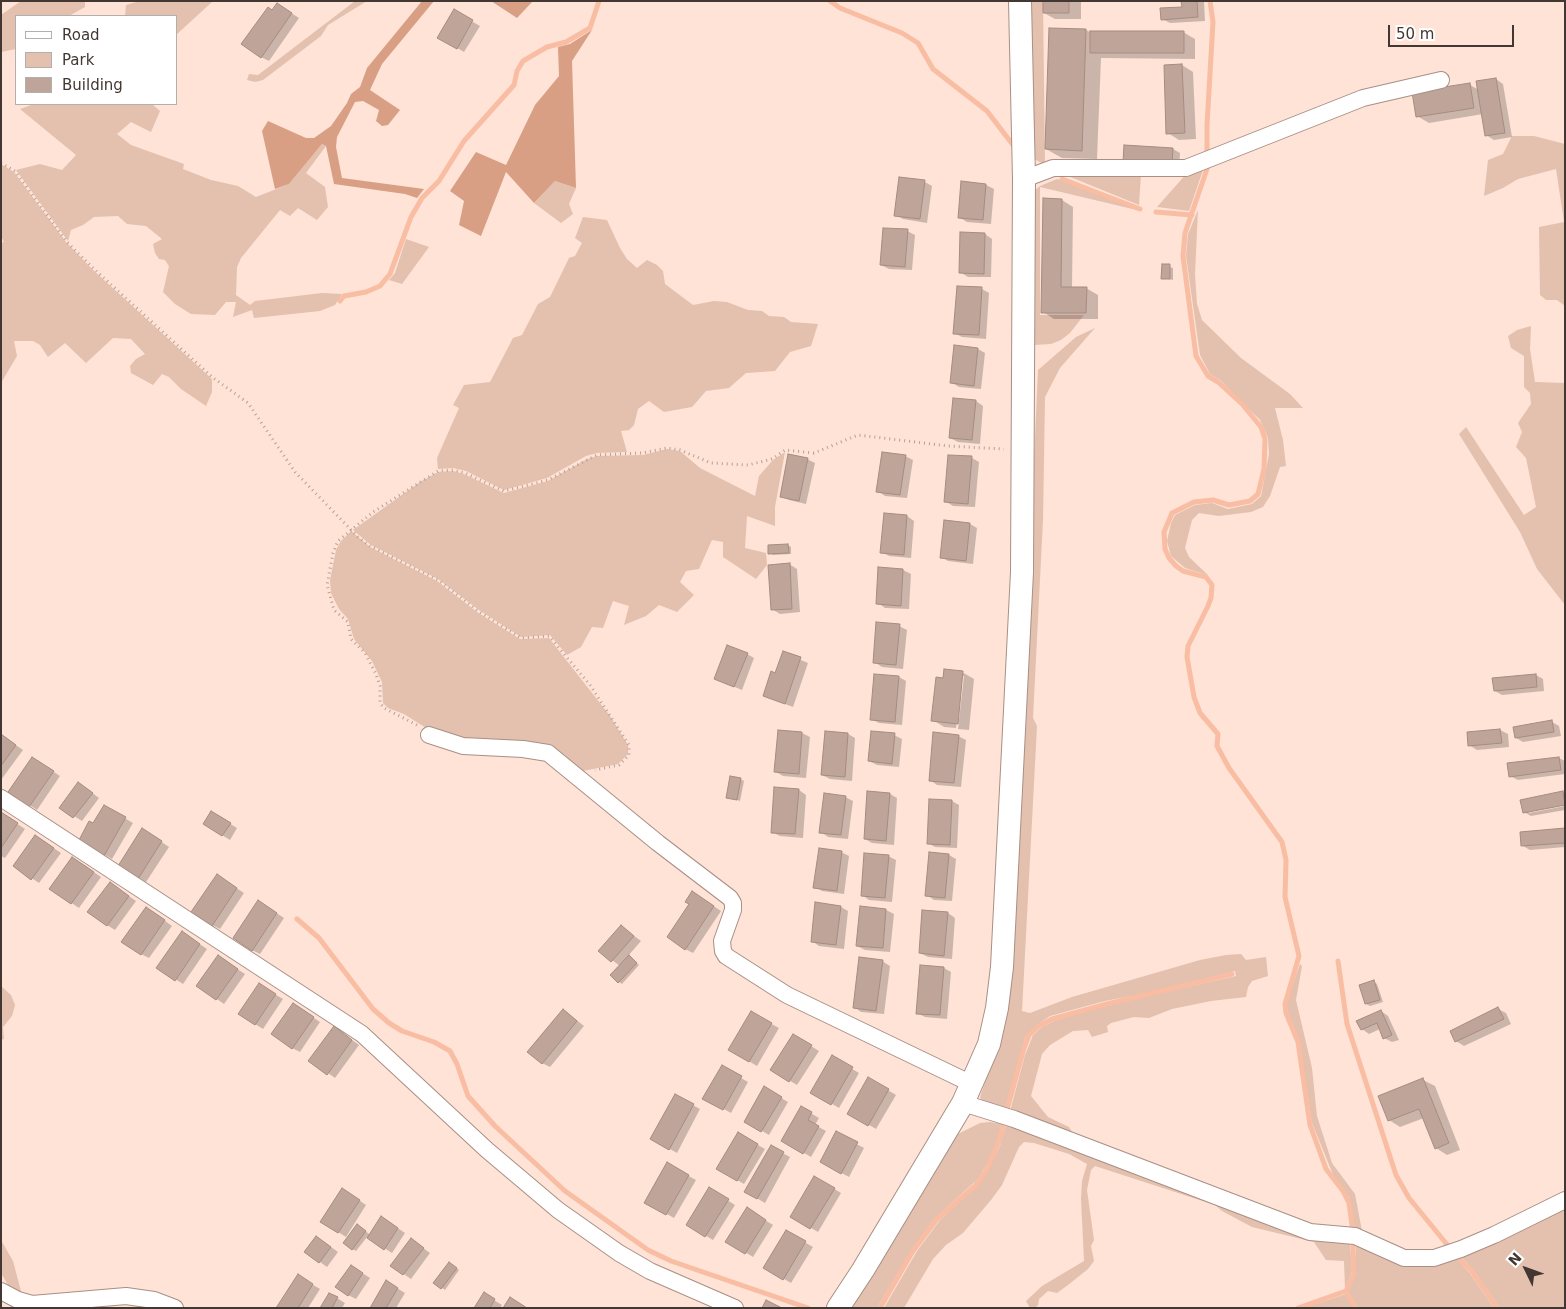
<!DOCTYPE html>
<html>
<head>
<meta charset="utf-8">
<style>
	body { margin:0 }
	#map { position:relative; width:1566px; height:1309px; overflow:hidden; background:#fee3d6; font-family:"DejaVu Sans",sans-serif }
	canvas { display:block }
	.frame { position:absolute; inset:0; border:2px solid #423732; pointer-events:none }
	.legend { position:absolute; left:15px; top:15px; width:162px; height:90px; box-sizing:border-box; background:#fff; border:1px solid #b3afad; margin:0; padding:6px 9px; list-style:none; font-size:15px; color:#423732 }
	.legend li { display:flex; align-items:center; gap:10px; height:25px }
	.legend b { width:25px; border:1px solid #b3afad }
	.north { position:absolute; left:1501px; top:1244px; width:50px; height:50px; -webkit-text-stroke:4px #fff; paint-order:stroke; rotate:312deg; font-size:14px; font-weight:700; line-height:20px; text-align:center; color:#423732 }
	.north::after { content:''; display:block; margin:auto; width:18px; height:22px; background:#423732; clip-path:polygon(50% 0,100% 100%,50% 72%,0 100%) }
	.scale { position:absolute; left:1388px; top:25px; width:126px; height:22px; box-sizing:border-box; border:2px solid #423732; border-top:0; padding-left:6px; font-size:15px; line-height:18px; white-space:nowrap; color:#423732; -webkit-text-stroke:4px #fff; paint-order:stroke }
</style>
</head>
<body>
<div id="map">
<canvas width="1566" height="1309"></canvas>
<div class="frame"></div>
<ul class="legend">
<li><b style="height:6px;background:#fff"></b>Road</li>
<li><b style="height:14px;background:#e4c0af"></b>Park</li>
<li><b style="height:14px;background:#bfa599"></b>Building</li>
</ul>
<div class="north">N</div>
<div class="scale">50 m</div>
</div>
<script>
const g = document.querySelector('canvas').getContext('2d');
g.lineJoin = 'round';
function paint(path, color) { g.fillStyle = color; g.fill(path, 'evenodd'); }
const shape = rows => new Path2D(rows.map(r => 'M' + r).join(''));
function strokePath(path, color, width, dash) { g.strokeStyle = color; g.lineWidth = width; g.lineCap = dash ? 'butt' : 'round'; g.setLineDash(dash || []); g.stroke(path); }
const green = shape([
	[21,1,85,1,85,7,69,16,16,16,16,49,1,52,1,15],
	[140,1,210,1,212,2,176,35,176,16,125,16,126,5],
	[355,1,367,1,328,25,321,36,263,80,255,82,247,80,249,74,258,75],
	[1028,1,1043,1,1045,165,1029,156],
	[34,104,152,104,160,111,151,132,131,122,117,134,131,145,184,164,183,169,211,180,238,186,256,197,289,184,322,144,326,146,306,173,325,187,328,207,317,220,298,208,290,216,280,210,241,258,237,267,236,295,250,305,255,301,322,293,342,294,335,305,320,311,254,318,252,310,233,317,236,302,226,302,215,315,191,314,175,304,163,292,169,266,165,260,159,259,155,253,153,244,162,239,146,226,127,224,118,216,94,217,83,225,71,230,68,241,16,170,40,164,62,170,76,155,20,109],
	[1512,136,1534,136,1565,144,1565,306,1557,300,1546,300,1540,295,1539,227,1564,222,1556,169,1518,179,1503,188,1484,196,1488,160,1503,154],
	[1,164,14,172,66,242,92,269,212,379,212,392,206,406,181,389,169,377,162,374,153,385,131,373,130,366,136,359,145,354,131,339,113,338,86,363,65,343,48,357,40,345,33,341,14,341,17,356,1,383,1,243,4,242,1,236],
	[1204,167,1189,211,1157,207,1188,172],
	[1063,174,1141,174,1139,205],
	[1057,179,1141,211,1040,187,1040,315,1084,315,1070,333,1061,340,1051,344,1034,345,1032,193,1040,186],
	[555,181,576,188,569,204,573,214,561,223,534,203],
	[1198,210,1195,274,1197,304,1202,320,1241,358,1290,394,1303,408,1275,408,1283,440,1286,466,1280,467,1270,496,1263,507,1251,512,1219,516,1199,513,1192,520,1185,548,1189,557,1208,575,1185,568,1171,556,1167,541,1171,523,1175,515,1195,505,1212,503,1228,509,1252,504,1261,496,1269,454,1268,438,1260,420,1220,380,1210,374,1200,355,1186,256,1188,234],
	[583,217,607,220,620,248,627,259,637,268,647,260,657,265,663,271,665,284,693,305,714,301,727,302,748,310,762,311,769,316,784,317,791,322,818,324,811,346,790,352,775,371,746,373,729,388,706,391,692,407,664,412,649,401,638,409,634,425,629,430,621,431,627,452,597,453,586,456,547,478,504,490,466,471,453,468,438,469,437,458,459,408,453,405,464,385,490,382,513,338,522,335,538,304,550,297,569,258,575,256,582,243,575,238],
	[406,239,429,247,402,284,389,280,395,273],
	[1531,326,1530,349,1535,382,1565,383,1565,605,1537,569,1520,532,1459,434,1466,427,1524,515,1536,507,1526,458,1516,447,1522,432,1518,423,1531,404,1530,393,1524,387,1524,356,1511,348,1508,336,1517,330],
	[1095,328,1060,368,1045,397,1043,520,1033,718,1037,726,1022,1011,1030,1013,1072,997,1200,960,1226,955,1241,954,1246,960,1266,957,1268,976,1252,981,1248,987,1246,997,1211,1001,1172,1009,1149,1018,1134,1017,1111,1023,1107,1026,1108,1032,1092,1037,1088,1030,1073,1031,1050,1045,1042,1054,1031,1096,1048,1117,1069,1127,1077,1140,1009,1115,1025,1055,1033,1035,1042,1027,1056,1020,1108,1005,1236,976,1235,971,1157,991,1105,1001,1050,1016,1037,1025,1025,1038,1004,1113,983,1102,980,1097,990,1068,1022,730,1038,370,1076,337],
	[667,449,680,451,700,468,755,496,759,476,773,460,785,452,775,507,775,526,747,516,745,548,766,553,767,565,756,579,723,557,723,542,712,540,699,569,686,571,680,582,694,595,677,612,659,605,646,616,624,625,629,606,613,601,603,628,592,627,581,647,567,655,550,635,521,637,479,610,438,579,371,545,353,530,420,482,438,472,453,471,464,474,504,493,548,481,587,459,597,456,643,455],
	[351,531,370,547,437,581,477,612,520,639,549,638,610,716,628,745,628,754,618,764,578,772,557,754,480,744,431,731,404,714,388,708,383,703,382,682,372,661,354,639,348,619,339,609,331,593,330,580,336,550,341,541],
	[1300,964,1302,966,1296,1000,1312,1068,1317,1116,1332,1163,1355,1194,1362,1231,1356,1234,1349,1197,1334,1177,1312,1123,1299,1039,1287,1011,1286,1004],
	[1,986,11,995,15,1005,12,1016,3,1027,4,1039,1,1040],
	[990,1122,1002,1124,993,1154,978,1179,934,1219,912,1249,877,1308,847,1308,954,1136,980,1123],
	[1006,1125,1018,1127,1350,1241,1352,1272,1345,1288,1344,1261,1326,1260,1314,1242,1252,1227,1222,1211,1215,1205,1095,1166,1091,1170,1087,1190,1094,1240,1091,1246,1094,1261,1088,1269,1068,1285,1057,1293,1048,1291,1039,1299,1038,1305,1035,1308,1030,1308,1026,1301,1042,1286,1084,1261,1081,1199,1082,1181,1087,1164,1069,1154,1034,1143,1024,1142,1019,1147,1002,1185,991,1200,963,1233,946,1245,933,1259,904,1308,884,1308,917,1251,940,1220,976,1187,986,1174,1000,1146],
	[1565,1203,1565,1308,1500,1308,1473,1269,1457,1253],
	[1,1240,13,1261,22,1295,11,1290,1,1273],
	[1356,1242,1364,1246,1454,1256,1469,1272,1494,1308,1358,1308,1348,1291,1356,1274],
	[1346,1294,1353,1308,1303,1308,1322,1302]
]);
const forest = shape([
	[422,1,434,1,382,64,370,90,400,110,388,125,382,126,376,121,379,110,363,101,355,102,337,137,336,147,342,178,424,189,417,198,405,194,334,184,326,146,322,144,289,184,275,189,262,131,268,121,306,138,314,138,331,126,347,103,351,94,360,87,367,68],
	[491,1,533,1,517,18],
	[592,30,572,61,576,188,555,181,534,203,506,172,481,236,459,225,464,201,450,191,476,152,506,165,535,105,559,76,558,47,570,44]
]);
const shadow = shape([
	[1044,1,1081,1,1081,19,1055,19,1044,13],
	[1183,1,1204,1,1205,21,1170,23,1162,19,1183,8],
	[285,9,299,18,269,61,261,57,273,11],
	[454,11,480,26,464,52,439,37],
	[1086,30,1092,33,1183,32,1195,39,1195,59,1101,58,1097,159,1062,158,1046,149],
	[1182,65,1193,72,1196,139,1179,140,1168,133],
	[1496,79,1503,84,1512,137,1494,140,1486,135,1483,114,1429,123,1417,116,1470,85,1479,90],
	[1173,149,1180,153,1179,169,1132,166],
	[901,178,925,182,932,186,927,223,903,219,896,215],
	[962,183,986,185,994,189,991,224,967,222,959,217],
	[1062,200,1073,207,1072,288,1086,288,1098,295,1098,319,1054,319,1043,312],
	[907,231,915,235,912,270,889,269,881,265],
	[985,234,992,239,991,277,968,277,960,272],
	[1163,265,1173,268,1173,280,1162,278],
	[982,289,989,293,986,339,962,337,954,333],
	[978,349,985,353,981,389,959,387,951,382],
	[976,401,983,406,980,444,958,442,950,438],
	[905,456,913,460,907,498,885,496,878,491],
	[972,458,979,462,975,507,953,506,945,501],
	[807,459,815,463,806,504,789,500,781,496],
	[885,515,907,516,914,521,911,558,889,556,882,552],
	[970,524,977,528,973,564,948,561,941,557],
	[788,545,791,547,791,554,773,555,770,553],
	[789,564,797,569,800,612,780,614,772,609],
	[880,569,903,570,911,574,909,609,885,608,878,603],
	[899,626,907,630,903,669,882,667,874,662],
	[784,653,808,663,793,707,764,696,776,674],
	[747,654,754,658,742,690,723,682],
	[962,672,974,679,969,730,958,729,964,676,961,676,956,728,944,727,933,720,944,679],
	[1536,675,1543,679,1544,691,1502,695,1495,691],
	[899,677,906,681,902,725,879,723,871,719],
	[1552,722,1559,726,1561,736,1523,742,1516,738],
	[1500,730,1508,734,1509,747,1477,750,1469,745,1468,733],
	[779,731,802,733,810,737,806,778,783,776,776,772],
	[848,734,855,738,852,781,830,779,822,775],
	[1,735,23,750,1,780],
	[894,735,902,739,899,767,877,765,869,761],
	[958,736,966,740,961,787,937,785,930,780],
	[1559,758,1565,761,1565,774,1518,780,1510,776,1509,764],
	[40,763,60,776,37,810,10,792],
	[740,779,744,781,740,801,728,797],
	[86,788,99,798,82,821,61,808],
	[799,790,806,795,803,838,780,836,772,832],
	[1563,792,1565,793,1565,803,1529,810,1529,813,1565,806,1565,810,1531,816,1524,812],
	[890,794,897,798,894,845,872,843,865,839],
	[845,797,853,801,848,839,828,837,821,832],
	[952,801,959,805,957,848,935,847,928,843],
	[104,806,133,823,112,859,80,841,93,825],
	[211,812,237,828,230,840,204,824],
	[1,813,25,829,5,858,1,856],
	[1565,830,1565,847,1530,850,1523,846],
	[150,834,169,847,146,882,139,878],
	[36,836,61,853,39,883,14,866],
	[841,852,849,856,844,894,822,891,815,887],
	[949,855,956,859,952,901,934,900,927,895],
	[888,856,896,860,892,902,869,900,862,895],
	[73,858,101,877,79,908,51,889],
	[224,880,244,893,220,929,212,925],
	[110,883,136,901,115,930,107,925],
	[700,897,721,911,693,953,685,949],
	[266,906,284,918,260,954,252,950],
	[841,907,848,911,844,949,819,946,812,941],
	[861,908,886,910,894,914,890,952,865,950,857,946],
	[154,913,172,926,149,958,141,954],
	[948,913,955,918,952,959,928,957,920,953],
	[621,926,641,941,628,956,639,965,622,984,619,982,620,966,600,951],
	[189,937,207,949,183,984,158,968],
	[225,961,245,974,224,1004,198,986],
	[882,961,890,966,884,1014,861,1012,854,1007],
	[944,968,951,972,947,1019,925,1017,917,1013],
	[1374,982,1377,984,1383,1002,1370,1006,1366,1004],
	[266,989,283,999,263,1029,239,1014],
	[300,1009,320,1022,300,1052,292,1048],
	[1498,1009,1506,1013,1511,1024,1464,1046,1456,1041,1452,1031],
	[564,1010,584,1026,550,1067,542,1063],
	[1381,1011,1388,1016,1399,1040,1392,1042,1384,1038,1380,1029,1369,1034,1362,1029],
	[751,1013,779,1028,757,1066,730,1050],
	[341,1032,359,1045,335,1078,328,1073],
	[793,1035,819,1051,797,1085,772,1070],
	[832,1057,859,1073,839,1108,812,1092],
	[722,1067,748,1082,731,1113,704,1098],
	[869,1079,896,1095,876,1129,849,1113],
	[1423,1080,1435,1086,1460,1150,1447,1155,1436,1148,1424,1118,1400,1127,1389,1120],
	[764,1088,788,1102,769,1135,745,1121],
	[676,1096,700,1109,677,1153,652,1139],
	[802,1108,819,1118,815,1125,826,1131,811,1157,783,1141],
	[836,1133,864,1148,849,1177,829,1166],
	[738,1134,765,1149,744,1184,718,1169],
	[771,1147,790,1157,765,1203,746,1192],
	[667,1164,696,1180,674,1218,646,1202],
	[815,1177,841,1193,818,1232,791,1216],
	[710,1189,735,1205,713,1240,688,1225],
	[350,1194,366,1205,346,1237,338,1232],
	[747,1209,773,1225,753,1257,727,1241],
	[389,1222,405,1233,392,1253,367,1237,356,1251,352,1249,361,1227,370,1235],
	[787,1232,813,1247,791,1283,765,1268],
	[412,1240,430,1253,411,1279,392,1266],
	[324,1242,338,1252,327,1267,306,1252],
	[452,1265,459,1270,445,1290,435,1283],
	[359,1271,370,1278,356,1299,348,1295],
	[298,1276,320,1289,308,1308,278,1308],
	[387,1282,405,1293,396,1308,371,1308],
	[330,1294,345,1303,342,1308,322,1308],
	[484,1294,502,1305,500,1308,475,1308]
]);
const stream = shape([
	[830,1,840,8,902,33,918,43,933,69,987,111,1013,145],
	[1207,151,1207,125,1213,22,1210,1],
	[1208,166,1185,233,1183,256,1196,356,1208,376,1218,382,1242,404,1261,427,1265,439,1264,469,1258,494,1250,501,1229,505,1213,500,1194,502,1172,513,1164,532,1165,549,1169,558,1176,566,1183,571,1206,577,1212,585,1211,598,1208,606,1188,646,1187,657,1194,697,1200,713,1218,734,1217,746,1229,768,1282,842,1286,860,1285,897,1299,956,1285,1004,1286,1013,1298,1042,1310,1125,1326,1169,1343,1191,1349,1203,1353,1232],
	[1062,179,1140,209],
	[1156,212,1192,215],
	[340,301,344,296,366,292,380,286,390,274,411,217,422,198,439,181,464,141,514,85,517,71,523,61,547,47,566,42,590,28,599,1],
	[297,919,319,938,373,1009,389,1023,402,1031,434,1042,450,1051,457,1064,468,1096,495,1126,565,1191,648,1250,671,1261,808,1308],
	[1338,961,1347,1024,1396,1175,1409,1198,1449,1247],
	[1006,1113,1024,1048,1029,1035,1039,1026,1052,1019,1107,1004,1232,974],
	[1353,1245,1354,1274,1346,1291,1355,1308],
	[1455,1255,1471,1270,1497,1308],
	[880,1308,913,1251,937,1219,975,1186,986,1171,1000,1139,1004,1121],
	[1298,1308,1346,1291]
]);
const building = shape([
	[1043,1,1069,1,1069,13,1043,13,1043,1],
	[1181,1,1197,1,1198,17,1161,20,1160,8,1182,7,1181,1],
	[277,3,292,13,261,58,241,44,268,7,272,10,277,3],
	[454,9,473,20,457,49,437,38,454,9],
	[1049,28,1086,29,1082,151,1045,149,1049,28],
	[1090,31,1184,31,1184,53,1090,53,1090,31],
	[1182,64,1185,133,1166,134,1164,65,1182,64],
	[1496,78,1505,133,1485,136,1476,81,1496,78],
	[1470,83,1474,108,1416,117,1412,92,1470,83],
	[1124,145,1173,148,1172,165,1123,162,1124,145],
	[899,177,925,180,920,219,894,216,899,177],
	[961,181,986,184,983,220,958,218,961,181],
	[1043,198,1062,199,1061,287,1087,287,1086,313,1041,313,1043,198],
	[883,228,908,229,905,267,880,265,883,228],
	[960,232,985,233,984,274,959,273,960,232],
	[1162,264,1170,264,1170,279,1161,279,1162,264],
	[957,286,982,287,979,335,953,334,957,286],
	[954,345,978,348,974,386,950,383,954,345],
	[953,398,976,400,972,440,949,438,953,398],
	[882,452,906,455,900,495,876,492,882,452],
	[788,454,808,458,799,501,780,497,788,454],
	[948,455,972,456,968,504,944,502,948,455],
	[884,513,907,515,904,555,880,553,884,513],
	[944,520,970,523,966,561,940,558,944,520],
	[788,544,789,553,768,554,768,545,788,544],
	[790,563,792,609,771,610,768,565,790,563],
	[878,567,903,569,901,606,876,604,878,567],
	[876,622,900,624,896,665,873,663,876,622],
	[727,645,748,653,734,687,714,679,727,645],
	[783,651,801,657,785,704,763,696,771,671,775,673,783,651],
	[944,669,963,671,958,724,931,721,936,677,943,678,944,669],
	[874,674,899,676,895,722,870,720,874,674],
	[1536,674,1537,687,1494,691,1492,678,1536,674],
	[1552,720,1554,732,1515,738,1513,727,1552,720],
	[1500,729,1502,743,1468,746,1467,732,1500,729],
	[778,730,802,732,799,774,774,772,778,730],
	[825,731,848,733,845,777,821,775,825,731],
	[871,731,895,733,892,764,868,761,871,731],
	[933,732,959,735,954,783,929,781,933,732],
	[1,734,16,745,1,766,1,734],
	[32,757,54,771,29,807,8,792,32,757],
	[1559,757,1561,770,1509,777,1507,763,1559,757],
	[730,776,741,778,737,800,726,798,730,776],
	[78,782,93,793,73,818,59,808,78,782],
	[774,787,799,789,795,834,771,833,774,787],
	[867,791,890,793,886,841,864,839,867,791],
	[1563,791,1565,805,1523,813,1520,800,1563,791],
	[824,793,846,796,841,835,819,833,824,793],
	[929,799,952,800,950,845,927,844,929,799],
	[104,805,126,817,104,856,78,842,89,821,93,823,104,805],
	[211,811,231,823,222,836,203,824,211,811],
	[1,812,18,823,1,848,1,812],
	[142,828,162,841,138,879,118,866,142,828],
	[1565,828,1565,843,1521,846,1520,832,1565,828],
	[35,835,54,848,31,880,13,866,35,835],
	[819,848,842,851,837,891,813,888,819,848],
	[929,852,949,854,945,898,925,896,929,852],
	[864,853,889,855,885,898,861,896,864,853],
	[72,857,94,872,71,904,49,889,72,857],
	[217,874,237,888,212,926,191,912,217,874],
	[110,882,129,896,107,926,87,912,110,882],
	[692,891,714,906,685,950,667,937,689,904,685,902,692,891],
	[258,900,277,913,252,951,233,938,258,900],
	[815,902,841,906,836,945,811,942,815,902],
	[860,906,886,909,883,948,856,946,860,906],
	[146,907,165,920,141,955,121,942,146,907],
	[922,910,948,912,944,956,919,953,922,910],
	[621,925,634,936,611,962,598,951,621,925],
	[182,931,200,944,175,981,156,968,182,931],
	[218,955,238,969,216,1000,196,986,218,955],
	[629,955,637,963,618,983,610,975,629,955],
	[859,957,883,960,876,1011,853,1008,859,957],
	[920,965,944,967,940,1015,916,1014,920,965],
	[1374,980,1380,1000,1365,1004,1359,985,1374,980],
	[259,983,276,994,255,1025,238,1014,259,983],
	[293,1003,314,1017,292,1049,271,1034,293,1003],
	[1498,1007,1504,1019,1455,1042,1450,1031,1498,1007],
	[563,1009,577,1021,542,1064,527,1052,563,1009],
	[1381,1010,1392,1035,1383,1039,1377,1023,1361,1030,1356,1021,1381,1010],
	[751,1011,772,1023,749,1062,728,1050,751,1011],
	[334,1026,352,1040,327,1075,308,1061,334,1026],
	[793,1034,812,1045,789,1082,770,1070,793,1034],
	[832,1055,853,1067,831,1105,810,1093,832,1055],
	[722,1065,742,1076,723,1110,702,1099,722,1065],
	[868,1077,889,1089,868,1126,847,1114,868,1077],
	[1423,1078,1449,1143,1435,1149,1419,1109,1388,1121,1378,1096,1423,1078],
	[764,1086,782,1097,761,1132,744,1122,764,1086],
	[675,1094,694,1104,669,1150,650,1139,675,1094],
	[801,1106,812,1112,808,1120,819,1126,803,1154,781,1141,801,1106],
	[836,1131,858,1142,841,1174,820,1162,836,1131],
	[738,1132,758,1144,737,1181,716,1169,738,1132],
	[771,1145,784,1152,757,1199,744,1192,771,1145],
	[667,1162,689,1175,666,1215,644,1203,667,1162],
	[814,1176,835,1188,810,1229,790,1217,814,1176],
	[709,1187,729,1199,705,1237,686,1225,709,1187],
	[342,1188,360,1200,338,1233,320,1222,342,1188],
	[747,1207,766,1220,745,1254,725,1242,747,1207],
	[381,1216,398,1228,384,1250,367,1238,381,1216],
	[357,1224,366,1231,352,1250,343,1243,357,1224],
	[786,1230,806,1241,783,1280,763,1268,786,1230],
	[316,1236,331,1247,319,1263,304,1252,316,1236],
	[411,1238,424,1248,403,1275,390,1266,411,1238],
	[449,1262,457,1268,441,1289,433,1283,449,1262],
	[351,1265,363,1273,348,1296,335,1287,351,1265],
	[298,1274,313,1284,298,1308,276,1308,298,1274],
	[386,1280,398,1288,386,1308,370,1308,386,1280],
	[484,1292,495,1299,490,1308,474,1308,484,1292],
	[329,1293,338,1297,332,1308,320,1308,329,1293],
	[510,1297,527,1308,503,1308,510,1297],
	[766,1300,782,1308,762,1308,766,1300]
]);
const path = shape([
	[1,163,15,171,67,242,93,268,212,377,248,403,295,472,358,537,370,546,438,580,478,611,521,638,549,636,590,685,629,745,629,755,619,765,595,770],
	[417,725,384,708,380,703,380,686,376,674,365,653,351,639,348,622,334,610,327,585,333,553,338,541,373,512,438,471,453,470,465,473,504,491,548,480,597,455,642,453,667,448,680,450,711,463,748,465,772,459,785,450,814,453,858,435,948,446,1004,449]
]);
const street = shape([
	[1024,179,1053,168,1186,168,1363,98,1441,80],
	[429,735,463,746,523,749,548,753,658,843,730,898,733,903,733,910,722,941,723,951,726,956,787,995,972,1084],
	[1,798,362,1034,487,1150,558,1210,619,1253,650,1271,735,1308],
	[963,1103,1014,1119,1310,1232,1355,1236,1404,1258,1434,1258,1461,1249,1494,1235,1565,1200],
	[1,1291,18,1300,32,1304,126,1296,154,1300,175,1308]
]);
const secondary = shape([
	[838,1308,863,1270,963,1103,989,1044,997,1008,1002,967,1022,572,1024,179,1020,1]
]);
paint(green, '#e4c0af');
paint(forest, '#d89f84');
paint(shadow, '#0003');
strokePath(stream, '#f8bda2', 5);
paint(building, '#bfa599');
strokePath(building, '#a58b80', 1);
strokePath(street, '#a98f84', 18);
strokePath(secondary, '#a98f84', 24);
strokePath(path, '#b6a197', 3, [1, 4]);
strokePath(street, '#fff', 16);
strokePath(secondary, '#fff', 22);
</script>
</body>
</html>
